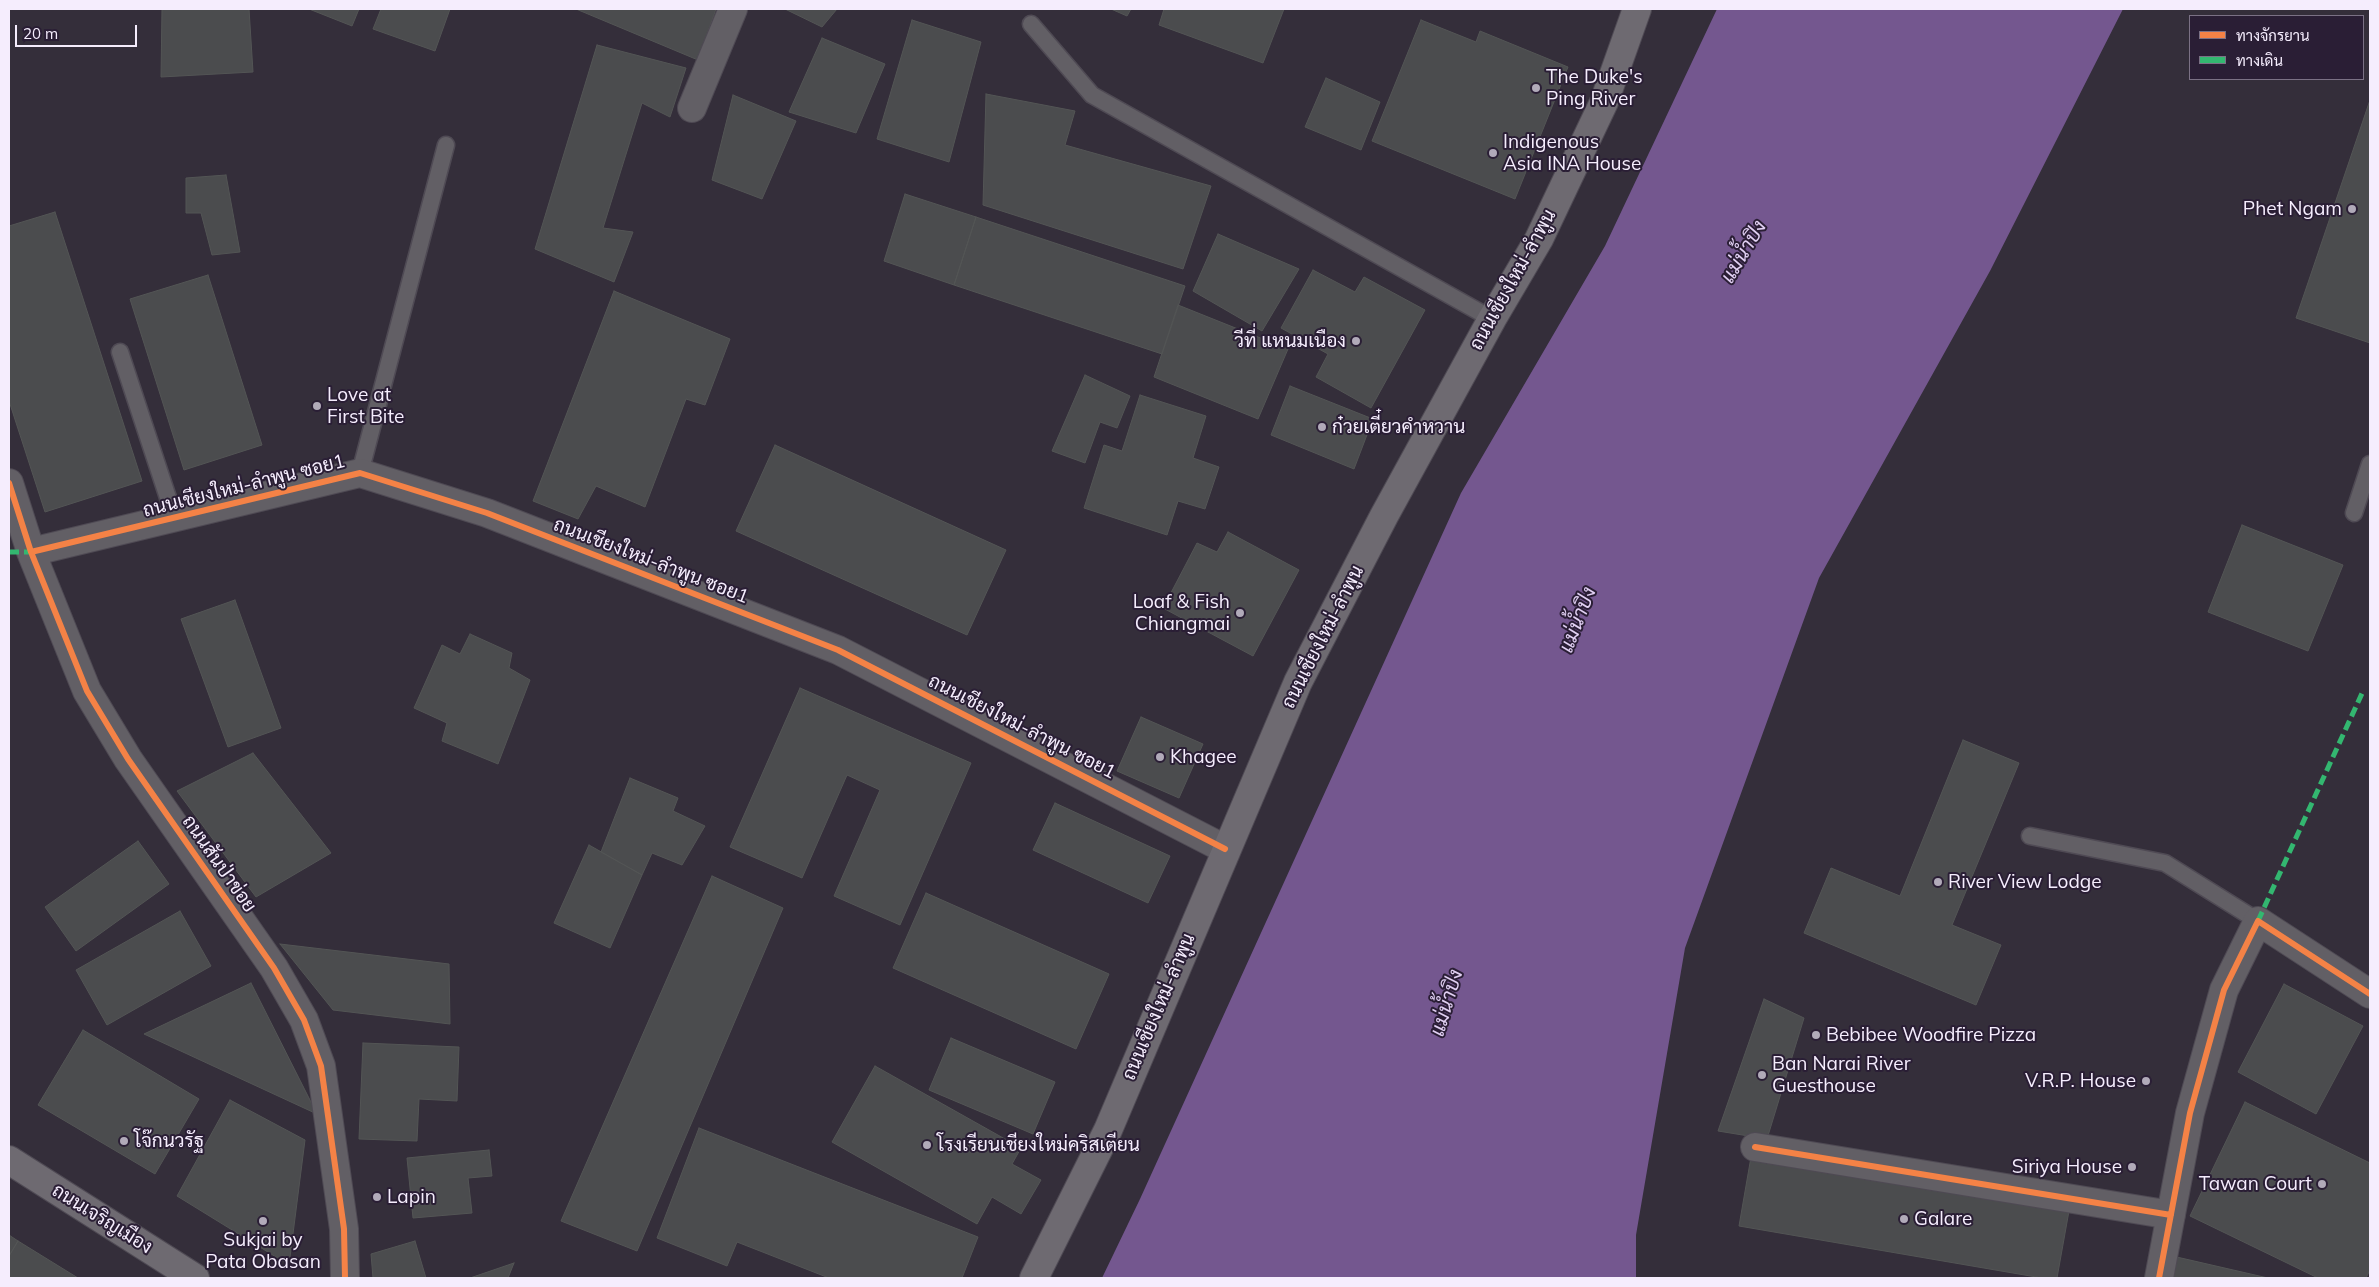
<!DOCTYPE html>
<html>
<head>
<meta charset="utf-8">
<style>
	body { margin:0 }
	#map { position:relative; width:2379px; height:1287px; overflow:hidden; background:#342e3a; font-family:Mulish,Sarabun,sans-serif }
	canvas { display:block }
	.frame { position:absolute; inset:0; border:10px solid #f5edfd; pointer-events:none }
	.legend { position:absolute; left:2189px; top:15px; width:175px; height:65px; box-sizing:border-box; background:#2a1e35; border:1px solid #7b7185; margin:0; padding:6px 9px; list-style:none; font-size:15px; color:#f5edfd }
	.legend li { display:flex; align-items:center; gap:10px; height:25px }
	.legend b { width:25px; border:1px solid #7b7185 }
	.scale { position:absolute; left:15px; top:25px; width:122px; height:22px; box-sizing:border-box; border:2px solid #f5edfd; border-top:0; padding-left:6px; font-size:15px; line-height:18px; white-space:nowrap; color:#f5edfd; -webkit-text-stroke:4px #2a1e35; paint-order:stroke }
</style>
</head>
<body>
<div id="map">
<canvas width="2379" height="1287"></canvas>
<div class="frame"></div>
<ul class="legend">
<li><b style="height:6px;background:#f48246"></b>ทางจักรยาน</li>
<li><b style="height:6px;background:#33b770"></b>ทางเดิน</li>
</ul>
<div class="scale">20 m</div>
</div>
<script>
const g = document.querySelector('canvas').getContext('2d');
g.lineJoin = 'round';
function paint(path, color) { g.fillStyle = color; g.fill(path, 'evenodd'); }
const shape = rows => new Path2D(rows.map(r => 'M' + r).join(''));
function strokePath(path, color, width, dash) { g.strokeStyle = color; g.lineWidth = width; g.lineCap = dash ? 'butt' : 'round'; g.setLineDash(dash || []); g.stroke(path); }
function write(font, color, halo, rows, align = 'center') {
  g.font = font + ' Mulish,Sarabun,sans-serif'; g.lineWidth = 4; g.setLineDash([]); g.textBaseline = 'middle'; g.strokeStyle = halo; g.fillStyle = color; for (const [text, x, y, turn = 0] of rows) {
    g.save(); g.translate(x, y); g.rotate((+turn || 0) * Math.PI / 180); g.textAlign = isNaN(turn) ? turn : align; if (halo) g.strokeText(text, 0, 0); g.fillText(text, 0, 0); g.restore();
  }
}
const water = shape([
	[1717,9,2123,9,1990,271,1819,578,1685,948,1636,1235,1636,1278,1102,1278,1140,1199,1461,493,1605,246]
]);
const building = shape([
	[162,9,249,9,253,72,161,77,162,9],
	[309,9,359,9,352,26,309,9],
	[381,9,450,9,435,51,373,29,381,9],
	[576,9,716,9,698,60,576,9],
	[785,9,837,9,822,27,785,9],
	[1111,9,1131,9,1127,16,1111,9],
	[1164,9,1284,9,1263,63,1159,25,1164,9],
	[912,20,981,42,949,162,877,139,912,20],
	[1421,20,1476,42,1480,31,1568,67,1515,199,1372,141,1421,20],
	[822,38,885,64,856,133,789,112,822,38],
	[597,45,686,68,670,117,642,103,603,228,633,232,614,282,535,249,597,45],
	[1326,78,1380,102,1361,150,1305,127,1326,78],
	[986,94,1075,111,1065,145,1211,186,1183,269,983,205,986,94],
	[733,95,796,121,762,199,712,180,733,95],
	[2370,100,2370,343,2296,318,2370,100],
	[226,175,240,252,212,255,201,213,186,213,186,178,226,175],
	[905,194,976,217,954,285,884,261,905,194],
	[55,212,142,481,45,512,9,401,9,226,55,212],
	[976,217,1185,286,1162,354,954,285,976,217],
	[1218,234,1299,269,1262,331,1193,291,1218,234],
	[1313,270,1355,292,1364,277,1425,310,1371,408,1316,377,1328,354,1281,328,1313,270],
	[208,275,262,445,184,470,130,299,208,275],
	[614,291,730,339,705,405,686,399,645,507,596,486,578,519,533,501,614,291],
	[1178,305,1288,349,1258,419,1154,377,1178,305],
	[1085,375,1130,396,1117,428,1100,422,1085,463,1052,451,1085,375],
	[1290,386,1373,419,1354,469,1271,435,1290,386],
	[1140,395,1206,416,1193,458,1219,467,1205,509,1178,501,1167,535,1084,508,1104,445,1122,451,1140,395],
	[775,445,1006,550,967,635,736,531,775,445],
	[2242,525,2343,565,2308,651,2208,612,2242,525],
	[1228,532,1299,570,1253,656,1163,608,1197,543,1217,552,1228,532],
	[235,600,281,728,228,747,181,619,235,600],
	[470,634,512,653,509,668,530,680,498,764,442,741,447,723,414,708,442,645,460,654,470,634],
	[800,688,971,763,900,925,834,896,880,790,847,775,802,878,730,847,800,688],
	[1141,717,1203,744,1179,798,1117,771,1141,717],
	[1963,740,2019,763,1952,925,2001,945,1976,1005,1804,933,1831,868,1900,896,1963,740],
	[253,753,331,853,256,897,177,791,253,753],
	[630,778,678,798,673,811,705,826,682,865,652,853,642,875,601,852,630,778],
	[1055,803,1170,856,1148,903,1033,850,1055,803],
	[138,841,169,884,76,951,45,907,138,841],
	[589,845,642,875,610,948,554,923,589,845],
	[712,876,783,908,637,1251,561,1221,712,876],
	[926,893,1109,974,1076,1049,893,968,926,893],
	[180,911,211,966,107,1025,76,970,180,911],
	[280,944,449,964,450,1024,333,1010,280,944],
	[251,983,317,1114,144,1034,251,983],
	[2284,984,2363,1026,2316,1114,2238,1072,2284,984],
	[1764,999,1804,1018,1767,1139,1718,1131,1764,999],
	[83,1030,199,1099,155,1174,38,1105,83,1030],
	[951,1038,1055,1082,1033,1134,929,1090,951,1038],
	[363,1043,459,1047,457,1101,419,1099,417,1141,359,1139,363,1043],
	[875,1066,1021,1148,1012,1164,1041,1180,1021,1214,992,1197,977,1224,832,1142,875,1066],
	[230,1100,305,1140,289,1265,177,1196,230,1100],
	[2245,1102,2370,1163,2370,1270,2366,1278,2318,1278,2190,1216,2245,1102],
	[699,1128,978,1237,962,1278,829,1278,737,1242,727,1266,657,1238,699,1128],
	[489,1150,492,1176,468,1178,472,1213,413,1218,407,1158,489,1150],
	[1751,1157,2069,1211,2057,1278,2042,1278,1739,1226,1751,1157],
	[9,1235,18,1241,9,1256,9,1235],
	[18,1241,78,1278,9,1278,9,1256,18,1241],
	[415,1241,426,1278,373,1278,371,1254,415,1241],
	[2168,1255,2268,1278,2163,1278,2168,1255],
	[514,1263,508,1278,470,1278,514,1263]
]);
const service = shape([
	[1031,24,1092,95,1492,319],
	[120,352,175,519],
	[360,473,446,145],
	[2354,513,2370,464],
	[2030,836,2165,863,2258,921]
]);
const minor = shape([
	[692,108,733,9],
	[9,483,31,552,87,691,128,759,274,968,304,1020,321,1066,344,1229,345,1278],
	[31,552,360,473,487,513,838,650,1225,849],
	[1755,1147,2171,1215],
	[2159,1278,2190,1113,2224,990,2258,921,2370,994]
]);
const secondary = shape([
	[9,1160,195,1278],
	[1034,1278,1108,1130,1298,682,1384,516,1492,319,1539,239,1604,102,1637,9]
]);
const quiet = shape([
	[9,552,31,552],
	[2258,921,2364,689]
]);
const cycleway = shape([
	[9,483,31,552,87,691,128,759,274,968,304,1020,321,1066,344,1229,345,1278],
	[31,552,360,473,487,513,838,650,1225,849],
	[1755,1147,2171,1215],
	[2159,1278,2190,1113,2224,990,2258,921,2370,994]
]);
const markers = [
	[1536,88,5,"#b1aab9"],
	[1493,153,5,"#b1aab9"],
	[2352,209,5,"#b1aab9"],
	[1356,341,5,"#b1aab9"],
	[317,406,5,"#b1aab9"],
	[1322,427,5,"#b1aab9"],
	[1240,613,5,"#b1aab9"],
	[1160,757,5,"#b1aab9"],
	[1938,882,5,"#b1aab9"],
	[1816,1035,5,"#b1aab9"],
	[1762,1075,5,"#b1aab9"],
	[2146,1081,5,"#b1aab9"],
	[124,1141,5,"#b1aab9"],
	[927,1145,5,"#b1aab9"],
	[2132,1167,5,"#b1aab9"],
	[2322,1184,5,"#b1aab9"],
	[377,1197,5,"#b1aab9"],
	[1904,1219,5,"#b1aab9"],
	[263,1221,5,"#b1aab9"]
];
const poiNames = [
	["The Duke's",1546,77],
	["Ping River",1546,99],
	["Indigenous",1503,142],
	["Asia INA House",1503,164],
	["Phet Ngam",2342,209,"right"],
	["วีที่ แหนมเนือง",1346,341,"right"],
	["Love at",327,395],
	["First Bite",327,417],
	["ก๋วยเตี๋ยวคำหวาน",1332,427],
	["Loaf & Fish",1230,602,"right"],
	["Chiangmai",1230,624,"right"],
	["Khagee",1170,757],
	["River View Lodge",1948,882],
	["Bebibee Woodfire Pizza",1826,1035],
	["Ban Narai River",1772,1064],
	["Guesthouse",1772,1086],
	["V.R.P. House",2136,1081,"right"],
	["โจ๊กนวรัฐ",134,1141],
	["โรงเรียนเชียงใหม่คริสเตียน",937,1145],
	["Siriya House",2122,1167,"right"],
	["Tawan Court",2312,1184,"right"],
	["Lapin",387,1197],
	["Galare",1914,1219],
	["Sukjai by",263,1240,"center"],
	["Pata Obasan",263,1262,"center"]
];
const streetNames = [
	["ถนนเชียงใหม่-ลำพูน",1513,280,-61],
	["ถนนเชียงใหม่-ลำพูน ซอย1",244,486,-14],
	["ถนนเชียงใหม่-ลำพูน ซอย1",651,561,21],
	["ถนนเชียงใหม่-ลำพูน",1323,637,-63],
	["ถนนเชียงใหม่-ลำพูน ซอย1",1022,727,27],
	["ถนนสันป่าข่อย",219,864,55],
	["ถนนเชียงใหม่-ลำพูน",1159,1007,-67],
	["ถนนเจริญเมือง",102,1219,32]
];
const waterNames = [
	["แม่น้ำปิง",1744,252,-59],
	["แม่น้ำปิง",1578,620,-69],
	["แม่น้ำปิง",1447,1003,-73]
];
paint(water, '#74578f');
paint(building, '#4b4c4e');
strokePath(building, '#535555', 1);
strokePath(service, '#4f4a54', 19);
strokePath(minor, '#4f4a54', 30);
strokePath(secondary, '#4f4a54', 30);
strokePath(service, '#625f65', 16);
strokePath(minor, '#625f65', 28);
strokePath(secondary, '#6e6a71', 28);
strokePath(quiet, '#33b770', 5, [10, 5]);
strokePath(cycleway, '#f48246', 6);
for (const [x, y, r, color] of markers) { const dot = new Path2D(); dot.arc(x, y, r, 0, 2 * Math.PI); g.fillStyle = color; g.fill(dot); strokePath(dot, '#2a1e35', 2); }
write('19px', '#f5edfd', '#2a1e35', poiNames, 'left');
write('19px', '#f5edfd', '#2a1e35', streetNames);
write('italic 20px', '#e2d1f4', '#2a1e35', waterNames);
</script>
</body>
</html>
